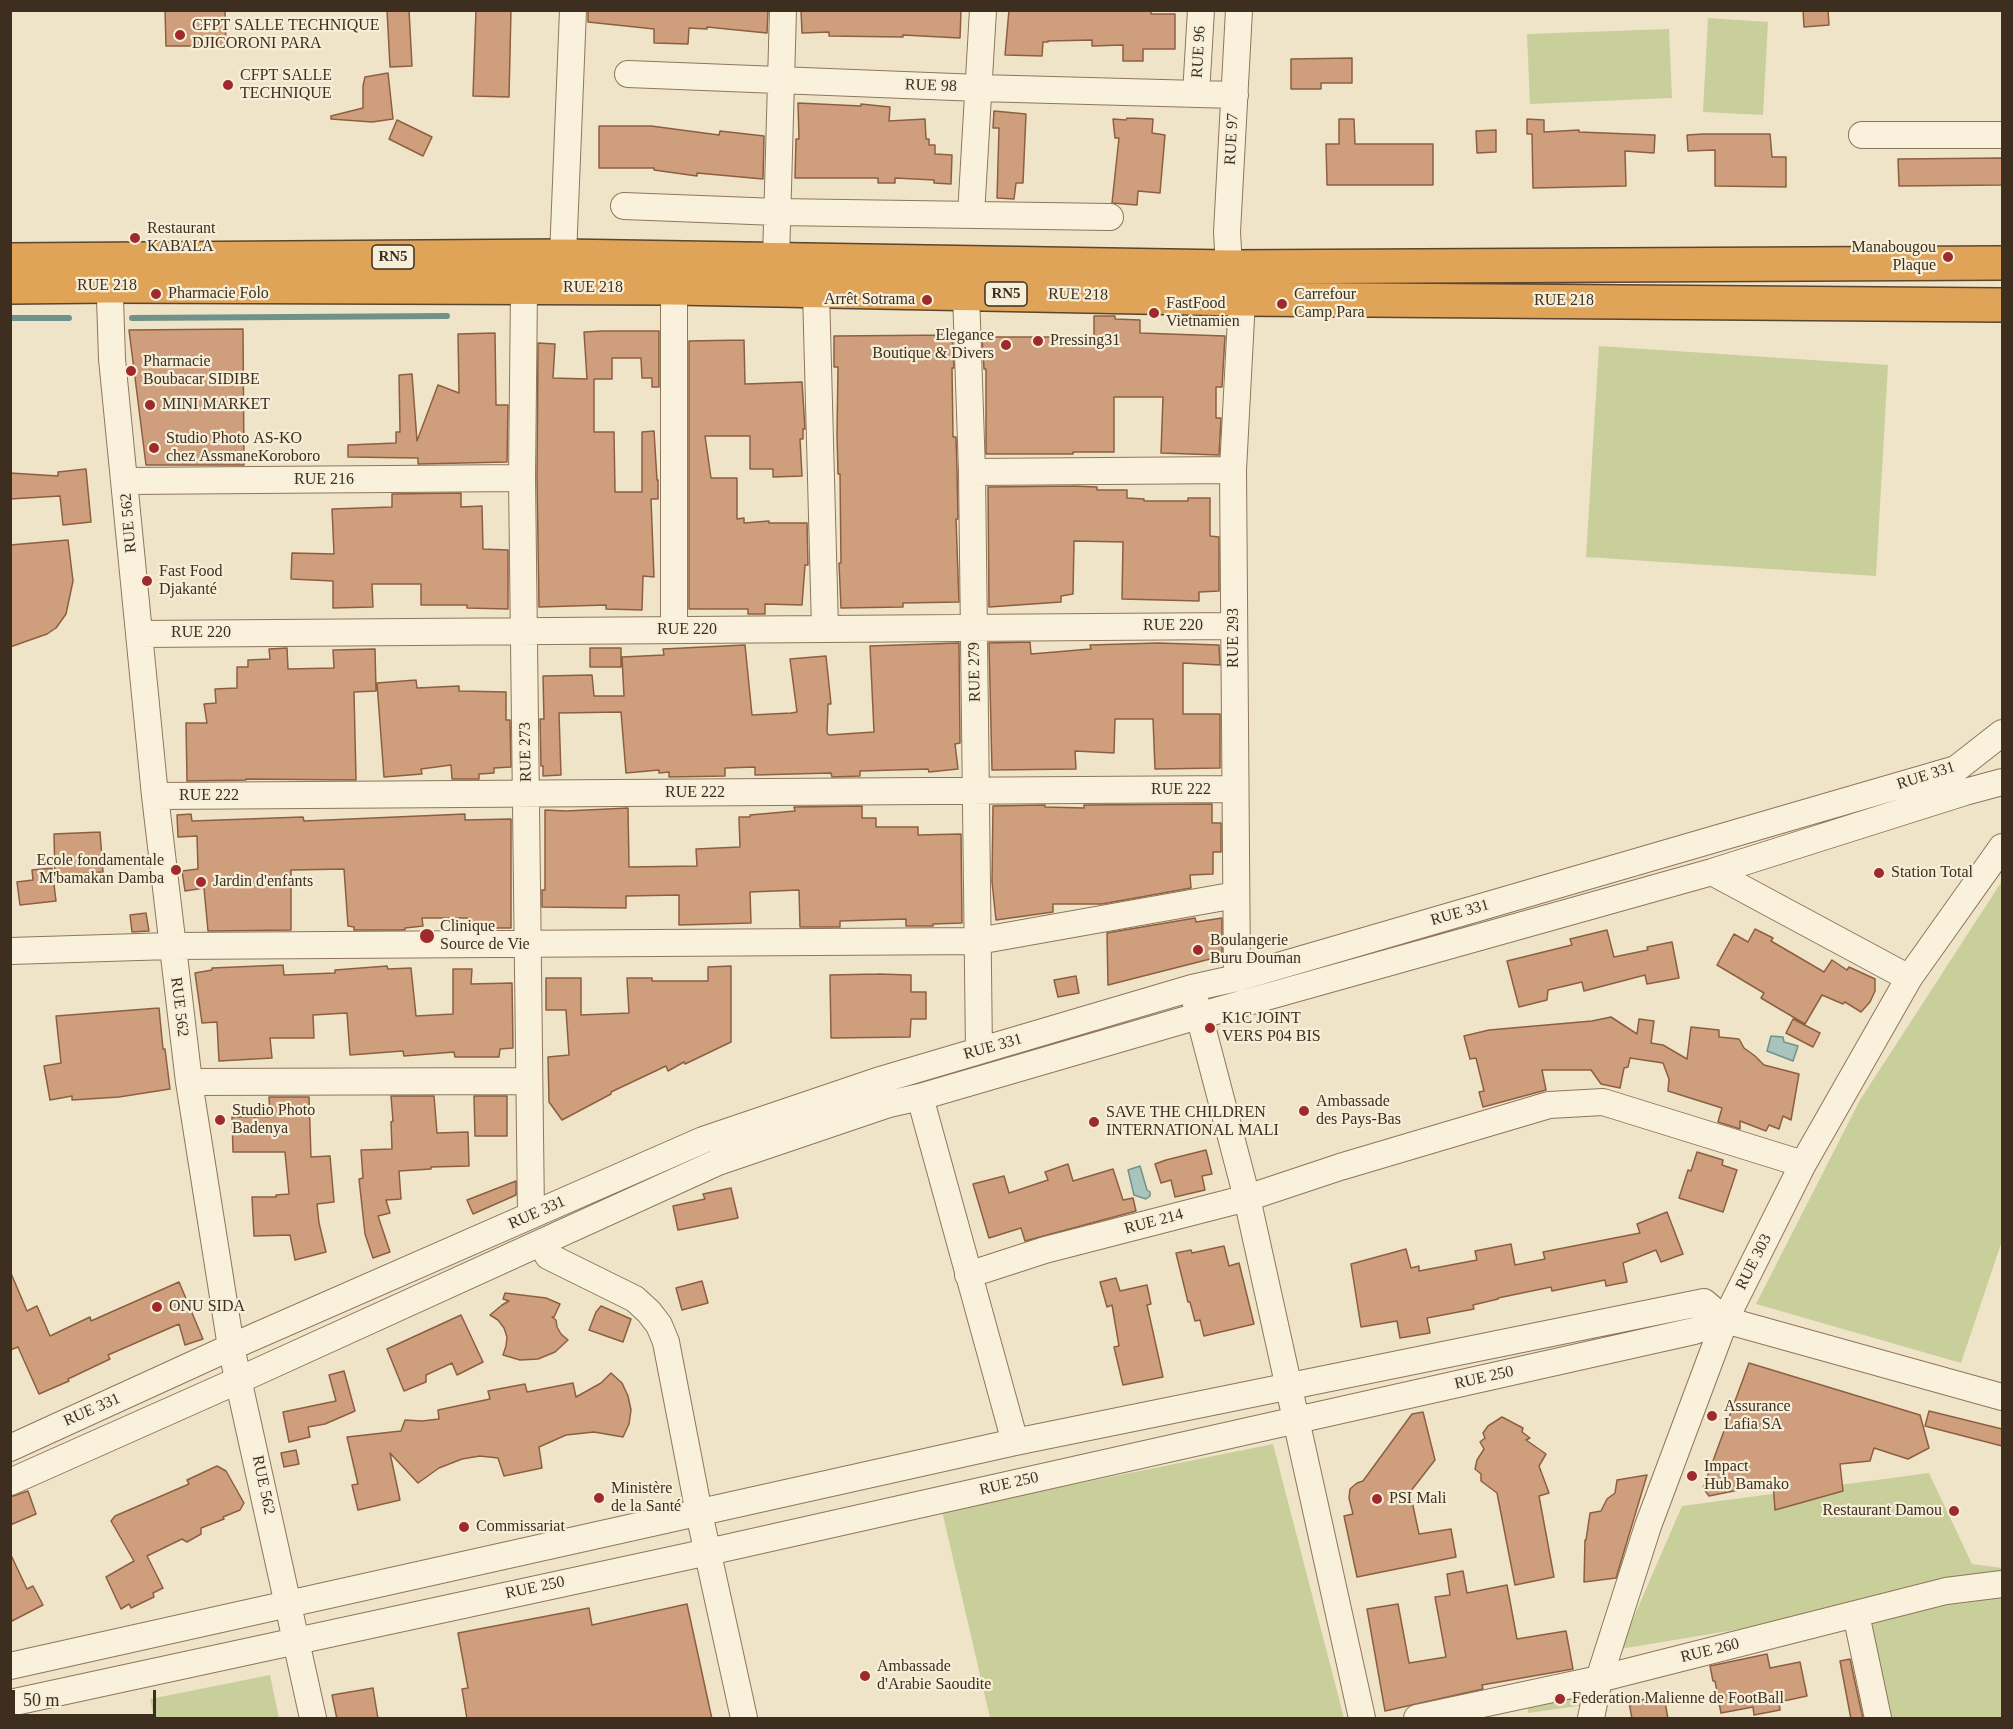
<!DOCTYPE html>
<html>
<head>
<meta charset="utf-8">
<style>
	body { margin:0 }
	#map { position:relative; width:2013px; height:1729px; overflow:hidden; background:#f0e4c8; font-family:"Times New Roman",serif }
	canvas { display:block }
	.frame { position:absolute; inset:0; border:12px solid #3d2e20; pointer-events:none }
	.scale { position:absolute; left:12px; top:1690px; width:144px; height:27px; box-sizing:border-box; border:3px solid #3d2e20; border-top:0; padding-left:8px; font-size:18px; line-height:21px; white-space:nowrap; color:#3d2e20; -webkit-text-stroke:4px #f7eed8; paint-order:stroke }
</style>
</head>
<body>
<div id="map">
<canvas width="2013" height="1729"></canvas>
<div class="frame"></div>
<div class="scale">50 m</div>
</div>
<script>
const g = document.querySelector('canvas').getContext('2d');
g.lineJoin = 'round';
function paint(path, color) { g.fillStyle = color; g.fill(path, 'evenodd'); }
const shape = rows => new Path2D(rows.map(r => 'M' + r).join(''));
function strokePath(path, color, width, dash) { g.strokeStyle = color; g.lineWidth = width; g.lineCap = dash ? 'butt' : 'round'; g.setLineDash(dash || []); g.stroke(path); }
function write(font, color, halo, rows, align = 'center') {
  g.font = font + ' "Times New Roman",serif'; g.lineWidth = 4.5; g.setLineDash([]); g.textBaseline = 'middle'; g.strokeStyle = halo; g.fillStyle = color; for (const [text, x, y, turn = 0] of rows) {
    g.save(); g.translate(x, y); g.rotate((+turn || 0) * Math.PI / 180); g.textAlign = isNaN(turn) ? turn : align; if (halo) g.strokeText(text, 0, 0); g.fillText(text, 0, 0); g.restore();
  }
}
const green = shape([
	[1708,18,1768,22,1763,115,1703,112],
	[1669,29,1672,98,1530,104,1527,34],
	[1599,346,1888,365,1876,576,1586,557],
	[2002,881,2002,1241,1961,1363,1756,1304,1860,1100],
	[1273,1444,1344,1718,990,1718,942,1511],
	[1929,1473,1972,1564,2002,1568,2002,1718,1886,1718,1862,1609,1620,1649,1682,1506],
	[270,1675,279,1718,154,1718,150,1699],
	[1589,1683,1593,1704,1528,1713,1527,1694]
]);
const water = shape([
	[1771,1036,1783,1037,1784,1042,1798,1046,1793,1061,1767,1051,1771,1036],
	[1140,1166,1147,1190,1150,1192,1150,1196,1146,1199,1134,1195,1128,1170,1140,1166]
]);
const stream = shape([
	[10,318,69,318],
	[132,318,447,316]
]);
const building = shape([
	[165,10,225,10,226,46,166,46,165,10],
	[387,10,409,10,412,66,390,67,387,10],
	[476,10,511,10,509,97,473,96,476,10],
	[588,10,768,10,767,33,707,27,707,29,689,28,688,44,654,43,654,29,588,22,588,10],
	[801,10,961,10,960,38,903,35,903,37,829,36,829,32,802,33,801,10],
	[1009,10,1151,10,1151,14,1175,14,1175,49,1143,49,1143,61,1123,61,1123,45,1092,46,1092,40,1048,41,1048,42,1043,42,1042,56,1005,55,1009,10],
	[1803,10,1828,10,1829,25,1804,27,1803,10],
	[1352,58,1352,83,1321,83,1321,89,1291,89,1291,59,1352,58],
	[388,73,393,119,372,122,331,119,331,116,363,108,363,86,365,77,388,73],
	[798,103,861,106,861,104,890,107,889,121,925,119,926,139,929,139,929,145,935,145,935,154,952,155,951,184,934,183,934,180,895,178,895,183,878,183,878,178,795,178,796,139,799,139,798,103],
	[994,111,1026,114,1023,183,1016,183,1014,199,997,198,999,128,993,128,994,111],
	[1127,118,1153,119,1152,133,1165,135,1160,193,1138,191,1137,205,1112,203,1119,138,1115,138,1113,119,1126,120,1127,118],
	[1339,119,1354,119,1355,144,1433,144,1433,185,1327,185,1326,144,1339,144,1339,119],
	[1527,119,1544,120,1544,132,1579,130,1579,132,1655,135,1654,153,1625,151,1626,186,1533,188,1532,134,1527,134,1527,119],
	[397,120,432,137,423,156,389,139,397,120],
	[599,126,651,126,719,135,720,131,764,136,763,179,697,173,697,176,654,170,654,168,599,168,599,126],
	[1496,130,1496,152,1477,153,1476,131,1496,130],
	[1703,134,1770,134,1772,157,1786,157,1786,187,1715,186,1715,150,1688,151,1687,135,1703,134],
	[2002,158,2002,185,1899,186,1898,159,2002,158],
	[1094,316,1115,316,1115,319,1140,320,1140,333,1225,336,1222,387,1216,387,1216,418,1221,418,1219,455,1161,453,1163,397,1114,397,1114,452,1073,452,1073,454,986,454,986,369,984,369,982,337,1094,337,1094,316],
	[243,329,244,465,146,465,129,330,243,329],
	[602,331,659,331,659,387,652,387,652,378,642,378,641,358,612,358,612,379,594,379,594,432,614,432,615,492,642,492,642,432,654,431,657,480,658,480,658,499,651,499,654,577,643,576,642,610,606,609,606,605,539,607,537,478,538,343,555,344,553,378,587,379,584,332,602,331],
	[495,333,496,405,508,405,507,462,418,464,418,458,348,457,348,445,396,443,396,432,400,432,399,375,412,374,417,441,438,385,459,393,458,334,495,333],
	[952,335,954,368,952,368,953,437,956,437,957,472,958,519,956,519,959,602,903,603,903,607,841,608,839,563,841,563,840,474,838,474,837,434,838,367,834,367,834,336,952,335],
	[744,340,745,384,802,382,805,429,803,429,803,439,800,439,802,476,773,477,773,469,750,469,750,436,705,436,711,478,737,478,737,519,744,518,744,523,769,521,769,523,807,523,808,565,805,565,802,605,765,604,765,614,748,614,748,609,689,609,689,341,744,340],
	[86,469,91,522,63,525,60,496,10,499,10,473,58,476,58,472,86,469],
	[1073,486,1097,487,1097,490,1127,490,1127,498,1144,499,1144,501,1188,501,1188,498,1210,498,1210,536,1219,537,1219,591,1199,592,1199,601,1122,599,1123,542,1074,541,1073,594,1061,596,1061,602,989,607,988,487,1073,486],
	[461,493,461,507,482,506,483,549,508,550,508,609,467,608,467,605,421,605,421,584,372,584,373,607,333,608,333,581,291,579,292,553,334,554,332,509,392,507,392,494,461,493],
	[68,540,73,581,66,614,56,628,47,634,10,647,10,545,68,540],
	[1030,642,1031,654,1091,649,1090,645,1158,643,1219,645,1220,665,1183,663,1183,714,1220,714,1220,768,1155,769,1153,719,1115,719,1114,753,1075,751,1076,769,992,770,989,643,1030,642],
	[959,643,960,743,955,744,958,769,929,772,928,769,860,771,860,776,832,777,831,773,755,775,755,767,725,768,725,776,669,777,669,772,659,773,659,770,626,773,621,712,559,713,561,775,543,776,543,766,541,766,540,719,544,719,543,676,592,675,594,696,624,696,622,657,664,655,663,649,745,645,752,715,791,713,797,712,790,659,826,656,831,704,828,704,827,733,829,735,874,732,870,646,959,643],
	[287,648,288,669,334,668,333,650,375,649,376,691,354,692,356,780,246,779,246,780,187,781,186,723,207,723,204,704,216,703,215,689,237,688,237,667,248,667,248,660,270,659,269,649,287,648],
	[590,648,621,648,621,667,590,667,590,648],
	[416,680,417,688,459,686,459,691,506,692,506,720,510,720,511,767,494,768,494,773,479,774,479,779,452,779,451,765,421,769,422,774,384,777,377,683,416,680],
	[1212,804,1212,823,1221,823,1221,852,1213,852,1213,874,1190,875,1191,888,1102,904,1053,904,1053,912,996,920,992,882,993,806,1045,805,1045,807,1084,808,1084,805,1212,804],
	[862,806,862,818,876,818,876,827,918,827,918,835,961,834,962,923,933,924,933,926,906,926,906,919,840,921,840,927,800,927,799,890,750,892,751,923,679,925,679,895,626,896,626,908,542,907,542,890,545,890,545,810,566,811,628,808,629,867,697,866,696,849,740,847,739,817,750,817,750,815,795,811,794,807,862,806],
	[191,814,192,821,303,817,304,821,465,814,465,820,511,819,511,928,468,928,468,918,422,918,423,926,405,928,405,930,354,930,354,927,348,926,344,869,291,870,291,930,208,931,204,888,185,891,182,871,198,869,197,836,178,837,177,815,191,814],
	[100,832,103,872,55,876,54,834,100,832],
	[52,868,56,901,20,905,17,882,33,880,32,870,52,868],
	[146,913,149,931,132,932,130,915,146,913],
	[1195,918,1196,922,1222,918,1222,956,1108,985,1107,933,1195,918],
	[1755,929,1773,938,1771,941,1824,972,1832,960,1847,970,1849,967,1875,979,1875,991,1870,1002,1861,1012,1845,1002,1843,1004,1822,995,1805,1024,1761,998,1764,993,1717,965,1734,934,1748,942,1755,929],
	[1607,930,1614,957,1648,950,1647,947,1672,942,1679,978,1647,984,1645,975,1584,991,1582,982,1548,990,1547,1000,1519,1007,1507,961,1572,945,1570,939,1607,930],
	[283,965,284,975,335,973,335,970,387,966,388,969,411,968,416,1016,453,1014,453,969,472,969,471,984,512,983,513,1048,500,1049,499,1057,455,1057,454,1052,404,1056,403,1051,350,1055,347,1013,313,1015,314,1038,270,1038,272,1058,219,1061,217,1022,202,1023,195,973,212,970,212,968,283,965],
	[731,966,731,1042,685,1064,684,1062,668,1071,666,1066,611,1092,611,1094,562,1120,549,1102,548,1057,569,1055,566,1010,546,1010,546,978,581,978,581,1015,629,1013,627,978,652,978,652,981,708,981,708,967,731,966],
	[878,974,911,975,911,992,926,992,926,1019,911,1019,910,1037,831,1038,830,975,878,974],
	[1076,976,1079,993,1058,997,1054,980,1076,976],
	[159,1008,163,1049,165,1049,170,1089,119,1097,72,1100,72,1096,50,1100,44,1066,61,1063,56,1016,159,1008],
	[1611,1017,1637,1034,1639,1019,1654,1021,1651,1043,1663,1045,1687,1059,1691,1027,1719,1030,1719,1037,1739,1039,1744,1048,1755,1056,1764,1065,1799,1074,1791,1120,1783,1116,1779,1129,1769,1125,1766,1131,1740,1121,1740,1129,1718,1122,1722,1108,1668,1091,1669,1079,1663,1063,1630,1058,1628,1067,1624,1068,1620,1088,1601,1084,1591,1070,1542,1070,1546,1090,1483,1107,1479,1092,1484,1091,1476,1058,1470,1059,1464,1036,1489,1030,1592,1021,1611,1017],
	[1793,1019,1820,1033,1813,1047,1786,1033,1793,1019],
	[391,1096,434,1096,437,1133,468,1132,469,1166,431,1167,431,1169,399,1171,401,1199,386,1200,390,1213,378,1216,390,1252,373,1258,365,1234,359,1179,363,1178,361,1150,392,1149,391,1122,393,1121,391,1096],
	[474,1096,507,1096,507,1136,475,1136,474,1096],
	[269,1097,309,1097,311,1157,330,1156,334,1202,317,1204,319,1223,326,1252,295,1260,290,1235,254,1236,252,1197,276,1197,276,1195,289,1194,285,1152,233,1152,232,1117,270,1117,269,1097],
	[1206,1150,1212,1174,1202,1176,1205,1190,1175,1197,1171,1180,1161,1183,1155,1164,1166,1160,1206,1150],
	[1697,1152,1723,1160,1722,1165,1737,1170,1723,1212,1679,1198,1688,1170,1691,1171,1697,1152],
	[1068,1164,1073,1181,1113,1169,1123,1200,1133,1198,1136,1211,1025,1241,1021,1228,989,1238,973,1184,1004,1176,1009,1193,1048,1180,1045,1172,1068,1164],
	[516,1181,516,1195,473,1214,467,1200,516,1181],
	[731,1188,738,1218,678,1230,673,1206,705,1199,703,1194,731,1188],
	[1667,1212,1683,1254,1661,1262,1656,1250,1623,1263,1627,1282,1606,1286,1605,1280,1552,1291,1551,1287,1498,1298,1498,1299,1473,1305,1474,1309,1427,1318,1430,1333,1400,1338,1397,1321,1361,1327,1351,1264,1406,1249,1411,1268,1419,1266,1419,1271,1477,1260,1475,1251,1511,1244,1515,1265,1545,1259,1543,1252,1640,1233,1637,1224,1667,1212],
	[1224,1246,1229,1266,1239,1263,1254,1324,1204,1336,1200,1320,1195,1321,1190,1302,1188,1302,1176,1253,1191,1250,1192,1253,1224,1246],
	[10,1271,27,1311,37,1306,50,1336,90,1317,91,1321,179,1282,203,1339,185,1345,179,1324,108,1355,110,1359,68,1379,69,1381,39,1394,18,1347,10,1350,10,1271],
	[1116,1278,1120,1291,1147,1285,1151,1304,1147,1305,1163,1377,1123,1385,1114,1347,1119,1346,1112,1305,1107,1307,1100,1282,1116,1278],
	[702,1281,708,1303,682,1310,676,1288,702,1281],
	[505,1293,546,1298,560,1304,554,1317,552,1317,556,1320,557,1327,561,1334,568,1340,555,1352,538,1359,520,1360,503,1355,506,1346,507,1337,504,1328,498,1320,490,1315,502,1305,509,1301,503,1299,505,1293],
	[601,1306,631,1319,623,1342,589,1330,596,1312,601,1306],
	[461,1315,483,1362,457,1375,452,1363,426,1375,426,1382,404,1391,387,1349,461,1315],
	[1749,1363,1920,1415,1929,1448,1908,1459,1874,1448,1870,1461,1840,1464,1843,1491,1775,1510,1773,1483,1709,1496,1703,1488,1749,1363],
	[344,1371,355,1411,325,1424,308,1427,310,1437,289,1442,283,1412,336,1401,329,1375,344,1371],
	[611,1373,622,1383,628,1396,631,1410,629,1424,623,1437,594,1432,566,1435,539,1447,542,1468,504,1476,498,1458,480,1456,462,1459,439,1468,418,1483,390,1453,400,1500,358,1510,352,1485,358,1484,347,1437,401,1431,405,1420,422,1421,439,1419,438,1410,490,1399,488,1391,525,1384,527,1392,573,1383,576,1397,601,1383,611,1373],
	[1929,1411,2002,1429,2002,1446,1925,1426,1929,1411],
	[1423,1412,1435,1460,1410,1492,1419,1534,1451,1529,1456,1557,1357,1577,1344,1516,1353,1514,1349,1498,1350,1489,1357,1483,1363,1481,1412,1414,1423,1412],
	[1502,1417,1523,1428,1522,1432,1530,1438,1526,1440,1546,1454,1539,1466,1549,1493,1539,1496,1554,1577,1515,1585,1497,1493,1481,1481,1481,1474,1475,1469,1477,1460,1484,1449,1480,1442,1485,1438,1483,1433,1488,1426,1502,1417],
	[296,1450,299,1464,284,1467,281,1453,296,1450],
	[217,1466,226,1471,244,1503,240,1510,223,1517,224,1519,201,1528,201,1534,187,1542,182,1539,147,1556,163,1588,153,1593,154,1597,131,1608,129,1604,121,1609,106,1577,134,1561,111,1521,115,1516,189,1484,187,1480,217,1466],
	[1647,1475,1616,1578,1584,1582,1585,1540,1586,1540,1590,1513,1601,1511,1607,1499,1615,1493,1617,1480,1647,1475],
	[28,1491,36,1514,10,1525,10,1497,28,1491],
	[10,1553,27,1589,33,1586,43,1605,10,1622,10,1553],
	[1463,1571,1467,1593,1507,1585,1517,1639,1566,1631,1573,1669,1482,1685,1483,1689,1385,1711,1367,1609,1398,1604,1409,1663,1446,1657,1435,1597,1450,1595,1447,1574,1463,1571],
	[687,1604,712,1719,467,1719,462,1689,468,1688,458,1633,589,1608,592,1625,687,1604],
	[1767,1654,1770,1668,1800,1662,1807,1696,1779,1702,1780,1710,1754,1715,1753,1707,1721,1713,1715,1681,1713,1681,1710,1666,1767,1654],
	[1850,1659,1863,1719,1851,1719,1840,1661,1850,1659],
	[373,1688,378,1719,337,1719,332,1695,373,1688],
	[1664,1696,1668,1719,1632,1719,1629,1702,1664,1696]
]);
const minor = shape([
	[628,74,979,88,1235,95],
	[1196,94,1201,10],
	[1862,135,2002,135],
	[624,206,777,212,1110,217],
	[971,215,983,10],
	[563,256,573,10],
	[776,259,783,10],
	[109,268,112,359,155,796,189,1082,231,1347,313,1718],
	[674,288,674,630],
	[524,289,522,478,531,1215],
	[816,291,825,629],
	[966,293,972,472,979,1051],
	[972,472,1233,470],
	[125,481,522,478],
	[139,634,1234,626],
	[155,796,1235,789],
	[1712,872,1909,978],
	[10,951,171,946,978,941,1236,895],
	[1237,978,1233,470,1242,299,1229,267,1227,232,1239,10],
	[1195,1000,1247,1198,1362,1718],
	[189,1082,529,1081],
	[920,1097,1015,1442],
	[542,1243,548,1256,635,1299,649,1312,659,1325,666,1342,699,1513,744,1718],
	[968,1275,1045,1250,1247,1198,1340,1167,1549,1105,1603,1102,1803,1164],
	[10,1448,231,1347,703,1140,877,1081,1192,988,1237,978,1956,769,2002,733],
	[10,1482,239,1380,718,1162,889,1104,920,1097,1198,1016,1712,872,1965,792,2002,782],
	[1856,1614,1878,1718],
	[10,1666,1015,1442,1704,1302,1725,1320],
	[10,1703,708,1552,1694,1331,1725,1320,2002,1397],
	[1417,1718,1599,1679,1946,1591,2002,1584],
	[1591,1718,1599,1679,1648,1526,1725,1320,1803,1164,1909,978,2002,847]
]);
const highway = shape([
	[10,260,563,256,1229,267,2002,263],
	[10,287,109,286,674,288,1242,299,2002,305]
]);
const markers = [
	[180,35,6,"#9e2a2b"],
	[228,85,6,"#9e2a2b"],
	[135,238,6,"#9e2a2b"],
	[1948,257,6,"#9e2a2b"],
	[156,294,6,"#9e2a2b"],
	[927,300,6,"#9e2a2b"],
	[1282,304,6,"#9e2a2b"],
	[1154,313,6,"#9e2a2b"],
	[1038,341,6,"#9e2a2b"],
	[1006,345,6,"#9e2a2b"],
	[131,371,6,"#9e2a2b"],
	[150,405,6,"#9e2a2b"],
	[154,448,6,"#9e2a2b"],
	[147,581,6,"#9e2a2b"],
	[176,870,6,"#9e2a2b"],
	[1879,873,6,"#9e2a2b"],
	[201,882,6,"#9e2a2b"],
	[427,936,8,"#9e2a2b"],
	[1198,950,6,"#9e2a2b"],
	[1210,1028,6,"#9e2a2b"],
	[1304,1111,6,"#9e2a2b"],
	[220,1120,6,"#9e2a2b"],
	[1094,1122,6,"#9e2a2b"],
	[157,1307,6,"#9e2a2b"],
	[1712,1416,6,"#9e2a2b"],
	[1692,1476,6,"#9e2a2b"],
	[599,1498,6,"#9e2a2b"],
	[1377,1499,6,"#9e2a2b"],
	[1954,1511,6,"#9e2a2b"],
	[464,1527,6,"#9e2a2b"],
	[865,1676,6,"#9e2a2b"],
	[1560,1699,6,"#9e2a2b"]
];
const shields = [
	[393,257,42],
	[1006,294,42]
];
const shieldNames = [
	["RN5",393,257],
	["RN5",1006,294]
];
const poiNames = [
	["CFPT SALLE TECHNIQUE",192,26],
	["DJICORONI PARA",192,44],
	["CFPT SALLE",240,76],
	["TECHNIQUE",240,94],
	["Restaurant",147,229],
	["KABALA",147,247],
	["Manabougou",1936,248,"right"],
	["Plaque",1936,266,"right"],
	["Pharmacie Folo",168,294],
	["Carrefour",1294,295],
	["Camp Para",1294,313],
	["Arrêt Sotrama",915,300,"right"],
	["FastFood",1166,304],
	["Vietnamien",1166,322],
	["Elegance",994,336,"right"],
	["Boutique & Divers",994,354,"right"],
	["Pressing31",1050,341],
	["Pharmacie",143,362],
	["Boubacar SIDIBE",143,380],
	["MINI MARKET",162,405],
	["Studio Photo AS-KO",166,439],
	["chez AssmaneKoroboro",166,457],
	["Fast Food",159,572],
	["Djakanté",159,590],
	["Ecole fondamentale",164,861,"right"],
	["M'bamakan Damba",164,879,"right"],
	["Station Total",1891,873],
	["Jardin d'enfants",213,882],
	["Clinique",440,927],
	["Source de Vie",440,945],
	["Boulangerie",1210,941],
	["Buru Douman",1210,959],
	["K1C JOINT",1222,1019],
	["VERS P04 BIS",1222,1037],
	["Ambassade",1316,1102],
	["des Pays-Bas",1316,1120],
	["Studio Photo",232,1111],
	["Badenya",232,1129],
	["SAVE THE CHILDREN",1106,1113],
	["INTERNATIONAL MALI",1106,1131],
	["ONU SIDA",169,1307],
	["Assurance",1724,1407],
	["Lafia SA",1724,1425],
	["Impact",1704,1467],
	["Hub Bamako",1704,1485],
	["Ministère",611,1489],
	["de la Santé",611,1507],
	["PSI Mali",1389,1499],
	["Restaurant Damou",1942,1511,"right"],
	["Commissariat",476,1527],
	["Ambassade",877,1667],
	["d'Arabie Saoudite",877,1685],
	["Federation Malienne de FootBall",1572,1699]
];
const streetNames = [
	["RUE 96",1199,52,-87],
	["RUE 98",931,86,2],
	["RUE 97",1232,139,-87],
	["RUE 218",107,286],
	["RUE 218",593,288],
	["RUE 218",1078,295,1],
	["RUE 218",1564,301],
	["RUE 216",324,480],
	["RUE 562",129,523,-95],
	["RUE 220",1173,626],
	["RUE 220",687,630],
	["RUE 220",201,633],
	["RUE 293",1234,638,-90],
	["RUE 279",975,672,-91],
	["RUE 273",526,752,-91],
	["RUE 331",1926,776,-18],
	["RUE 222",1181,790],
	["RUE 222",695,793],
	["RUE 222",209,796],
	["RUE 331",1460,913,-16],
	["RUE 562",179,1007,83],
	["RUE 331",993,1047,-16],
	["RUE 331",537,1213,-24],
	["RUE 214",1154,1222,-15],
	["RUE 303",1754,1262,-63],
	["RUE 250",1484,1378,-13],
	["RUE 331",92,1410,-24],
	["RUE 250",1009,1484,-13],
	["RUE 562",263,1485,78],
	["RUE 250",535,1588,-12],
	["RUE 260",1710,1651,-14]
];
paint(green, '#c9cf9b');
paint(water, '#a9c4bc');
strokePath(water, '#6f938a', 1.5);
strokePath(stream, '#6f938a', 6);
paint(building, '#cf9f7d');
strokePath(building, '#8d5f41', 1.5);
strokePath(minor, '#8d765c', 28);
strokePath(highway, '#5b4430', 36);
strokePath(minor, '#faf1dc', 26);
strokePath(highway, '#e0a458', 33);
for (const [x, y, r, color] of markers) { const dot = new Path2D(); dot.arc(x, y, r, 0, 2 * Math.PI); g.fillStyle = color; g.fill(dot); strokePath(dot, '#f7eed8', 2); }
for (const [x, y, w] of shields) { const box = new Path2D(); box.roundRect(x - w / 2, y - 12, w, 24, 4.5); g.fillStyle = '#f7eed8'; g.fill(box); strokePath(box, '#3d2e20', 1.5); }
write('bold 15px', '#3d2e20', null, shieldNames);
write('16px', '#3d2e20', '#f7eed8', poiNames, 'left');
write('16px', '#3d2e20', '#f7eed8', streetNames);
</script>
</body>
</html>
